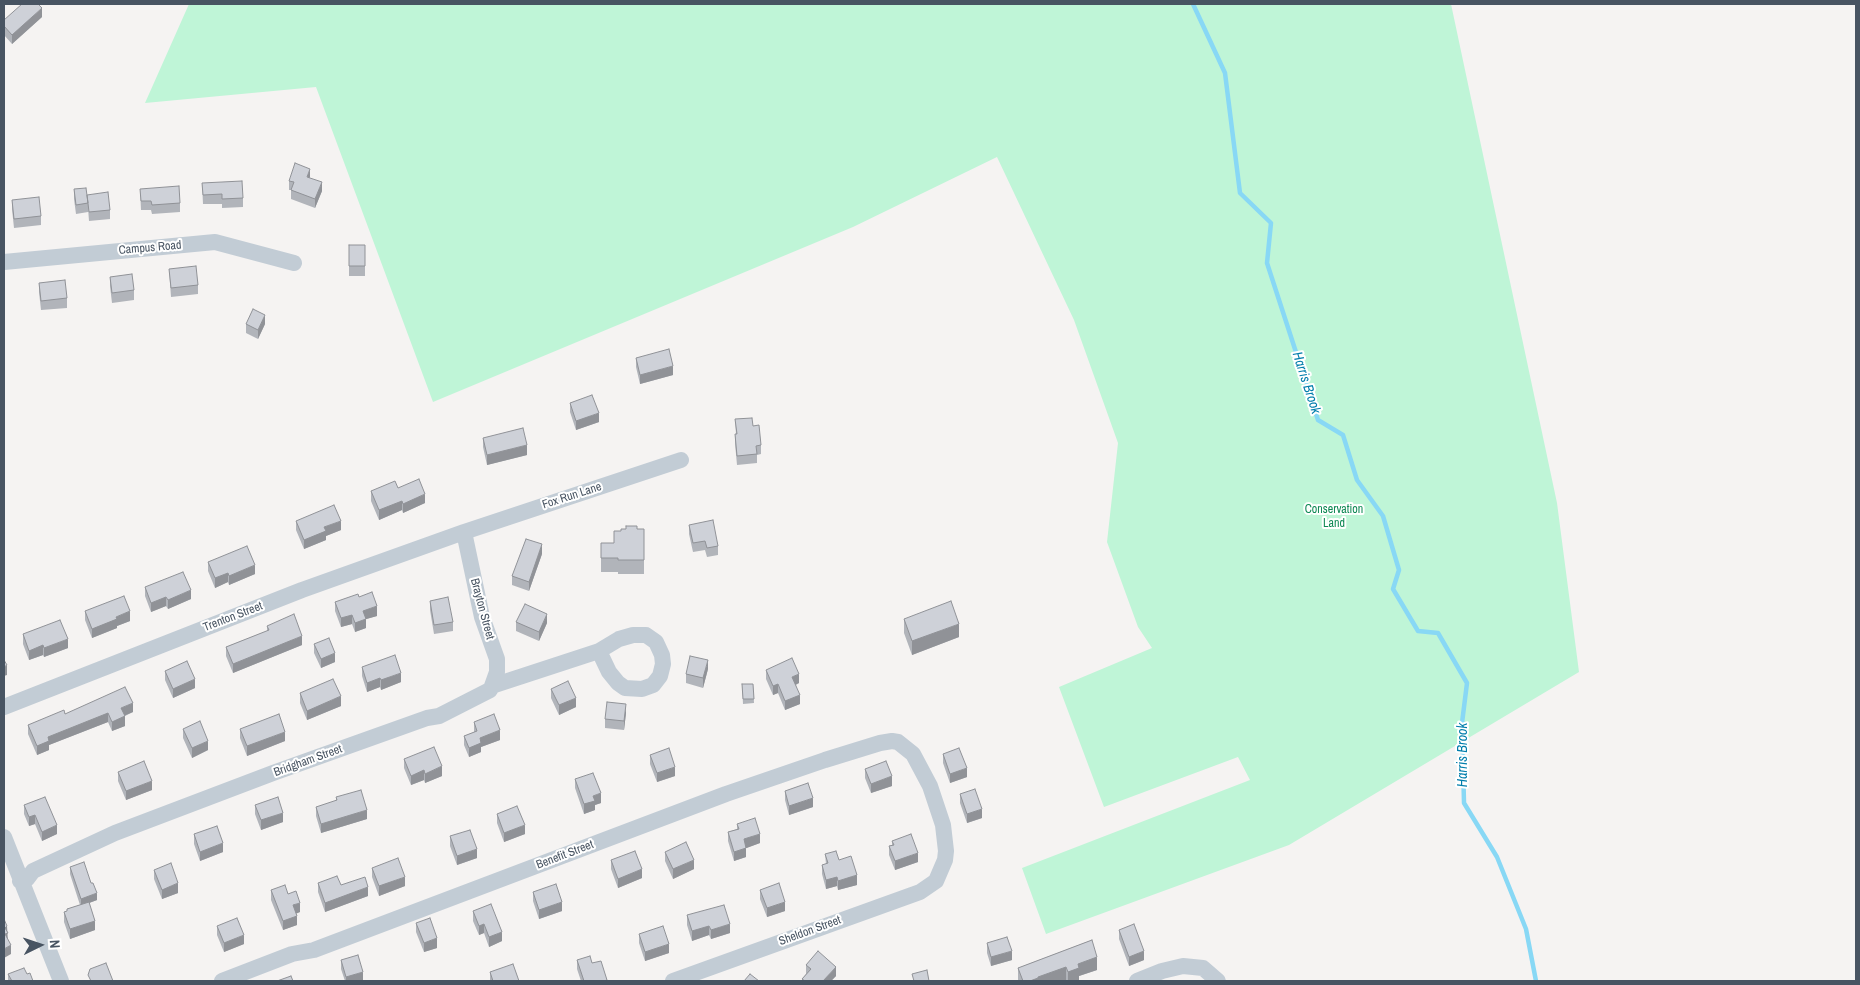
<!DOCTYPE html>
<html>
<head>
<meta charset="utf-8">
<style>
	body { margin:0 }
	#map { position:relative; width:1860px; height:985px; overflow:hidden; background:#f5f3f2; font-family:"Archivo Narrow",sans-serif }
	canvas { display:block }
	.frame { position:absolute; inset:0; border:5px solid #485462; pointer-events:none }
	.north { position:absolute; left:15px; top:920px; width:50px; height:50px; -webkit-text-stroke:4px #fff; paint-order:stroke; rotate:86deg; font-size:14px; font-weight:700; line-height:20px; text-align:center; color:#485462 }
	.north::after { content:''; display:block; margin:auto; width:18px; height:22px; background:#485462; clip-path:polygon(50% 0,100% 100%,50% 72%,0 100%) }
</style>
</head>
<body>
<div id="map">
<canvas width="1860" height="985"></canvas>
<div class="frame"></div>
<div class="north">N</div>
</div>
<script>
const g = document.querySelector('canvas').getContext('2d');
g.lineJoin = 'round';
function paint(path, color) { g.fillStyle = color; g.fill(path, 'evenodd'); }
const shape = rows => new Path2D(rows.map(r => 'M' + r).join(''));
function strokePath(path, color, width, dash) { g.strokeStyle = color; g.lineWidth = width; g.lineCap = dash ? 'butt' : 'round'; g.setLineDash(dash || []); g.stroke(path); }
function write(font, color, halo, rows, align = 'center') {
  g.font = font + ' "Archivo Narrow",sans-serif'; g.lineWidth = 4; g.setLineDash([]); g.textBaseline = 'middle'; g.strokeStyle = halo; g.fillStyle = color; for (const [text, x, y, turn = 0] of rows) {
    g.save(); g.translate(x, y); g.rotate((+turn || 0) * Math.PI / 180); g.textAlign = isNaN(turn) ? turn : align; if (halo) g.strokeText(text, 0, 0); g.fillText(text, 0, 0); g.restore();
  }
}
const green = shape([
	[189,4,1451,4,1557,503,1579,672,1289,845,1046,934,1022,868,1250,780,1238,757,1104,807,1059,687,1152,648,1138,627,1107,542,1118,443,1074,320,997,157,853,227,433,402,316,87,145,103]
]);
const stream = shape([
	[1193,4,1225,73,1240,193,1271,223,1267,263,1318,420,1343,435,1357,480,1383,516,1399,570,1393,589,1418,631,1438,633,1467,683,1462,723,1464,803,1497,857,1526,929,1536,981]
]);
const minor = shape([
	[4,262,215,242,294,263],
	[464,532,482,617,497,659,497,672,492,686],
	[4,707,302,590,464,532,681,460],
	[4,837,61,981],
	[20,881,27,879,33,871,115,833,273,773,427,718,439,716,490,690,492,686,599,651,619,639,633,635,646,635,656,642,662,655,663,664,660,676,653,685,642,689,625,688,618,683,609,672,599,651],
	[222,981,292,954,314,950,726,794,825,760,880,743,892,741,898,742,913,754,930,786,943,825,946,851,945,860,936,881,920,892,673,981],
	[1137,981,1162,971,1183,966,1203,968,1218,981]
]);
const wall = shape([
	[42,17,12,44,4,35,4,20],
	[310,178,322,191,315,208,291,199,291,190,289,190,289,181],
	[202,183,243,198,243,207,222,208,222,204,203,204],
	[74,189,87,200,110,210,110,219,89,221,88,208,88,212,76,214,74,199],
	[140,189,180,203,180,212,152,214,151,210,141,210],
	[12,200,41,216,41,225,14,228,12,209],
	[349,245,365,245,365,276,349,276],
	[169,269,198,285,198,294,171,297],
	[110,277,134,290,134,300,112,303,110,286],
	[39,283,67,298,67,308,41,310,39,292],
	[246,324,265,324,258,339,246,333],
	[636,358,673,375,640,384,636,367],
	[570,403,599,422,576,430,570,412],
	[735,419,753,426,761,445,761,454,757,455,757,463,737,465,735,443,735,434,736,434],
	[483,438,527,455,487,465,483,447],
	[398,488,425,503,403,513,402,510,379,520,371,501,371,491],
	[296,521,341,530,326,536,326,540,304,549,296,530],
	[689,525,718,546,718,555,707,557,705,550,693,552,689,534],
	[637,529,644,529,644,574,618,574,618,572,601,572,601,543,614,543,621,531],
	[542,554,529,591,512,585,512,576],
	[208,562,255,574,229,585,228,582,215,588,208,571],
	[145,587,191,599,168,609,166,606,151,612,145,596],
	[359,597,377,616,366,619,366,628,355,632,352,624,341,627,335,611,335,602],
	[430,601,453,622,453,631,434,634,430,610],
	[85,611,130,621,117,626,117,628,92,638,85,620],
	[904,619,959,637,912,655,904,633],
	[516,622,547,623,539,641,516,631],
	[267,626,302,645,233,673,226,656,226,647,267,631],
	[23,634,68,648,44,657,43,655,29,660,23,644],
	[314,644,335,662,321,668,314,653],
	[362,667,401,682,381,690,380,687,367,692,362,676],
	[708,669,703,688,686,683,686,674],
	[766,670,799,683,796,685,800,704,785,710,778,693,773,695,766,679],
	[165,671,195,688,173,698,165,680],
	[742,684,753,684,754,703,743,704],
	[551,689,576,707,559,715,551,698],
	[300,693,341,706,307,720,300,703],
	[133,712,125,716,125,726,112,731,108,722,49,745,49,750,37,755,28,734,28,725,65,714],
	[626,713,624,730,605,728,605,719],
	[474,722,500,740,481,747,481,752,469,757,464,745,464,736,474,732],
	[183,729,208,750,192,758,183,738],
	[240,729,285,741,247,756,240,738],
	[943,754,967,777,950,783,943,763],
	[650,755,675,776,657,782,650,764],
	[404,759,442,776,425,783,424,780,411,785,404,768],
	[865,769,892,786,871,793,865,778],
	[118,772,152,790,126,800,118,781],
	[575,779,601,803,595,805,595,810,584,814,575,788],
	[785,791,813,807,789,815,785,800],
	[960,794,982,818,967,823,960,803],
	[336,797,367,819,321,833,316,816,316,807,336,801],
	[24,805,57,834,42,841,35,824,29,826,24,814],
	[255,805,283,822,261,830,255,814],
	[497,814,525,834,504,842,497,823],
	[737,824,760,843,746,848,746,857,734,861,728,841,728,832,737,829],
	[194,834,223,852,200,861,194,844],
	[450,836,477,858,457,865,450,846],
	[892,841,918,862,895,870,889,855,889,846,892,845],
	[665,852,694,869,673,879,665,861],
	[825,854,839,860,857,885,838,890,837,886,826,889,822,874,822,865,826,864],
	[611,860,642,878,618,888,611,869],
	[70,867,97,900,89,903,95,930,70,939,64,922,64,912,67,912,67,909,80,905,70,874],
	[372,868,405,886,379,896,372,877],
	[154,870,178,893,162,899,154,879],
	[318,883,341,885,368,896,325,912,318,892],
	[271,890,288,894,300,912,296,913,297,925,283,930,271,900],
	[760,890,785,911,767,917,760,899],
	[533,892,562,911,539,919,533,901],
	[473,911,502,941,489,947,484,933,479,935,473,921],
	[687,915,730,933,711,939,709,935,692,941,687,925],
	[416,923,437,948,424,952,416,932],
	[217,926,244,944,224,952,217,935],
	[1119,930,1144,960,1129,966,1119,939],
	[639,934,669,953,645,961,639,943],
	[1092,940,1097,970,1079,976,1079,981,1067,981,1066,980,1062,981,1018,981,1018,968],
	[987,943,1012,960,991,966,987,953],
	[341,960,363,981,345,981,341,969],
	[577,960,592,963,607,981,581,981,577,969],
	[806,965,836,976,831,981,802,981,802,979,806,974],
	[490,972,519,981,490,981],
	[8,974,27,974,33,981,8,981]
]);
const shadedWall = shape([
	[42,8,42,17,12,44,12,35],
	[310,169,310,178,307,177],
	[322,182,322,191,315,208,315,199],
	[265,315,265,324,258,339,258,330],
	[673,366,673,375,640,384,640,375],
	[599,413,599,422,576,430,576,421],
	[527,445,527,455,487,465,487,455],
	[425,494,425,503,403,513,403,504],
	[402,501,402,510,379,520,379,510],
	[341,521,341,530,326,536,326,540,304,549,304,540,324,527],
	[542,544,542,554,529,591,529,582],
	[255,565,255,574,229,585,229,576],
	[228,573,228,582,215,588,215,578],
	[191,590,191,599,168,609,168,600],
	[166,597,166,606,151,612,151,603],
	[377,606,377,616,363,620,363,611],
	[130,611,130,621,117,626,117,628,92,638,92,629,116,617],
	[547,614,547,623,539,641,539,632],
	[352,615,352,624,341,627,341,618],
	[366,619,366,628,355,632,355,623],
	[959,624,959,637,912,655,912,641],
	[302,636,302,645,233,673,233,664],
	[68,639,68,648,44,657,44,648],
	[43,645,43,655,29,660,29,651],
	[335,653,335,662,321,668,321,659],
	[708,660,708,669,703,688,703,678],
	[7,665,7,675,4,676,4,667],
	[401,673,401,682,381,690,381,680],
	[799,674,799,683,792,686,792,677],
	[380,678,380,687,367,692,367,683],
	[195,679,195,688,173,698,173,689],
	[778,684,778,693,773,695,773,686],
	[800,695,800,704,785,710,785,701],
	[341,696,341,706,307,720,307,711],
	[576,698,576,707,559,715,559,705],
	[133,703,133,712,121,717,121,708],
	[626,704,626,713,624,730,624,721],
	[108,713,108,722,49,745,49,750,37,755,37,746,48,737],
	[125,716,125,726,112,731,112,722],
	[500,730,500,740,481,747,481,752,469,757,469,748,480,738],
	[285,732,285,741,247,756,247,746],
	[208,741,208,750,192,758,192,748],
	[442,766,442,776,425,783,425,774],
	[675,767,675,776,657,782,657,773],
	[967,768,967,777,950,783,950,774],
	[424,770,424,780,411,785,411,776],
	[892,776,892,786,871,793,871,784],
	[152,781,152,790,126,800,126,791],
	[601,793,601,803,595,805,595,810,584,814,584,804,593,796],
	[813,798,813,807,789,815,789,806],
	[982,809,982,818,967,823,967,814],
	[367,810,367,819,321,833,321,824],
	[283,813,283,822,261,830,261,820],
	[35,815,35,824,29,826,29,817],
	[57,825,57,834,42,841,42,832],
	[525,825,525,834,504,842,504,833],
	[760,834,760,843,744,849,744,839],
	[223,843,223,852,200,861,200,852],
	[746,848,746,857,734,861,734,852],
	[477,849,477,858,457,865,457,856],
	[918,853,918,862,895,870,895,861],
	[694,860,694,869,673,879,673,869],
	[642,869,642,878,618,888,618,879],
	[857,875,857,885,838,890,838,881],
	[405,877,405,886,379,896,379,886],
	[837,877,837,886,826,889,826,880],
	[178,883,178,893,162,899,162,890],
	[368,887,368,896,325,912,325,903],
	[97,893,97,900,81,906,81,899],
	[562,902,562,911,539,919,539,910],
	[785,902,785,911,767,917,767,908],
	[300,903,300,912,293,915,293,905],
	[297,916,297,925,283,930,283,921],
	[95,921,95,930,70,939,70,929],
	[484,924,484,933,479,935,479,926],
	[730,924,730,933,711,939,711,930],
	[7,926,8,942,5,943,5,928],
	[709,926,709,935,692,941,692,931],
	[502,932,502,941,489,947,489,937],
	[244,935,244,944,224,952,224,943],
	[437,938,437,948,424,952,424,943],
	[669,944,669,953,645,961,645,952],
	[11,945,11,954,4,958,4,949],
	[1012,951,1012,960,991,966,991,957],
	[1144,951,1144,960,1129,966,1129,957],
	[1097,957,1097,970,1079,976,1079,981,1068,981,1068,972,1078,964],
	[836,967,836,976,831,981,823,981],
	[1066,967,1066,980,1062,981,1030,981,1038,977],
	[363,972,363,981,346,981,346,977]
]);
const building = shape([
	[22,4,38,4,42,8,12,35,4,26,4,20,22,4],
	[295,163,310,169,307,177,322,182,315,199,291,190,294,182,289,181,295,163],
	[242,181,243,198,222,199,222,194,203,195,202,183,242,181],
	[179,186,180,203,152,205,151,201,141,201,140,189,179,186],
	[86,188,88,203,76,205,74,189,86,188],
	[108,192,110,210,89,212,87,195,108,192],
	[39,197,41,216,14,219,12,200,39,197],
	[349,245,365,245,365,266,349,266,349,245],
	[196,266,198,285,171,288,169,269,196,266],
	[132,274,134,290,112,293,110,277,132,274],
	[65,280,67,298,41,301,39,283,65,280],
	[253,309,265,315,258,330,246,324,253,309],
	[669,349,673,366,640,375,636,358,669,349],
	[592,395,599,413,576,421,570,403,592,395],
	[752,418,753,426,759,425,761,445,756,446,757,454,737,456,735,434,737,434,735,419,752,418],
	[523,428,527,445,487,455,483,438,523,428],
	[419,479,425,494,403,504,402,501,379,510,371,491,395,481,398,488,419,479],
	[334,505,341,521,324,527,326,531,304,540,296,521,334,505],
	[713,520,718,546,707,548,705,541,693,543,689,525,713,520],
	[626,526,637,526,637,529,644,529,644,560,618,560,618,558,601,558,601,543,614,543,614,531,621,531,621,529,626,529,626,526],
	[526,539,542,544,529,582,512,576,526,539],
	[247,546,255,565,229,576,228,573,215,578,208,562,247,546],
	[183,572,191,590,168,600,166,597,151,603,145,587,183,572],
	[372,592,377,606,363,611,366,619,355,623,352,615,341,618,335,602,358,594,359,597,372,592],
	[124,596,130,611,116,617,117,619,92,629,85,611,124,596],
	[448,597,453,622,434,625,430,601,448,597],
	[951,601,959,624,912,641,904,619,951,601],
	[525,604,547,614,539,632,516,622,525,604],
	[294,614,302,636,233,664,226,647,269,630,267,626,294,614],
	[60,620,68,639,44,648,43,645,29,651,23,634,60,620],
	[329,638,335,653,321,659,314,644,329,638],
	[395,655,401,673,381,680,380,678,367,683,362,667,395,655],
	[690,656,708,660,703,678,686,674,690,656],
	[792,658,799,674,792,677,800,695,785,701,778,684,773,686,766,670,792,658],
	[4,660,7,665,4,667,4,660],
	[187,661,195,679,173,689,165,671,187,661],
	[333,679,341,696,307,711,300,693,333,679],
	[568,681,576,698,559,705,551,689,568,681],
	[742,684,753,684,754,699,743,699,742,684],
	[125,687,133,703,121,708,125,716,112,722,108,713,48,737,49,741,37,746,28,725,64,710,65,714,125,687],
	[607,702,626,704,624,721,605,719,607,702],
	[279,714,285,732,247,746,240,729,279,714],
	[494,714,500,730,480,738,481,743,469,748,464,736,477,731,474,722,494,714],
	[200,721,208,741,192,748,183,729,200,721],
	[434,747,442,766,425,774,424,770,411,776,404,759,434,747],
	[669,748,675,767,657,773,650,755,669,748],
	[959,748,967,768,950,774,943,754,959,748],
	[144,761,152,781,126,791,118,772,144,761],
	[886,761,892,776,871,784,865,769,886,761],
	[593,773,601,793,593,796,595,801,584,804,575,779,593,773],
	[808,783,813,798,789,806,785,791,808,783],
	[975,789,982,809,967,814,960,794,975,789],
	[361,790,367,810,321,824,316,807,337,800,336,797,361,790],
	[45,797,57,825,42,832,35,815,29,817,24,805,45,797],
	[278,797,283,813,261,820,255,805,278,797],
	[517,806,525,825,504,833,497,814,517,806],
	[755,818,760,834,744,839,746,848,734,852,728,832,739,829,737,824,755,818],
	[217,826,223,843,200,852,194,834,217,826],
	[470,830,477,849,457,856,450,836,470,830],
	[911,834,918,853,895,861,889,846,894,845,892,841,911,834],
	[686,842,694,860,673,869,665,852,686,842],
	[635,851,642,869,618,879,611,860,635,851],
	[836,851,839,860,851,856,857,875,838,881,837,877,826,880,822,865,828,863,825,854,836,851],
	[398,858,405,877,379,886,372,868,398,858],
	[84,862,91,883,93,883,97,893,81,899,70,867,84,862],
	[171,863,178,883,162,890,154,870,171,863],
	[337,876,341,885,365,877,368,887,325,903,318,883,337,876],
	[779,883,785,902,767,908,760,890,779,883],
	[556,884,562,902,539,910,533,892,556,884],
	[285,885,288,894,296,891,300,903,293,905,297,916,283,921,271,890,285,885],
	[89,902,95,921,70,929,64,912,67,911,67,909,89,902],
	[491,904,502,932,489,937,484,924,479,926,473,911,491,904],
	[724,905,730,924,711,930,709,926,692,931,687,915,724,905],
	[237,918,244,935,224,943,217,926,237,918],
	[430,918,437,938,424,943,416,923,430,918],
	[4,919,7,926,5,928,8,933,5,934,11,945,4,949,4,919],
	[1134,924,1144,951,1129,957,1119,930,1134,924],
	[663,926,669,944,645,952,639,934,663,926],
	[1007,937,1012,951,991,957,987,943,1007,937],
	[1092,940,1097,957,1078,964,1079,968,1068,972,1066,967,1038,977,1038,978,1030,981,1023,981,1018,968,1092,940],
	[818,951,836,967,823,981,805,981,802,979,811,969,806,965,818,951],
	[358,955,363,972,346,977,341,960,358,955],
	[590,956,592,963,601,961,607,980,604,981,584,981,577,960,590,956],
	[106,963,113,981,91,981,88,975,90,969,106,963],
	[513,964,519,981,493,981,490,972,513,964],
	[24,968,27,974,30,973,33,981,12,981,8,974,24,968],
	[927,970,929,981,914,981,912,974,927,970],
	[750,974,759,981,744,981,750,974],
	[291,976,293,981,277,981,291,976]
]);
const streetNames = [
	["Campus Road",150,248,-5],
	["Fox Run Lane",572,496,-18],
	["Brayton Street",482,609,75],
	["Trenton Street",233,617,-21],
	["Bridgham Street",308,761,-20],
	["Benefit Street",565,855,-21],
	["Sheldon Street",810,931,-20]
];
const parkNames = [
	["Conservation",1334,510],
	["Land",1334,524]
];
const waterNames = [
	["Harris Brook",1306,383,72],
	["Harris Brook",1463,755,-90]
];
paint(green, '#bff5d7');
strokePath(stream, '#88d8f5', 4.5);
strokePath(minor, '#c2ccd5', 16);
paint(wall, '#b1b4ba');
paint(shadedWall, '#909297');
paint(building, '#ced1d8');
strokePath(building, '#909297', 1);
write('12px', '#485462', '#fff', streetNames);
write('12px', '#0e8853', '#fff', parkNames);
write('italic 14px', '#027eac', '#fff', waterNames);
</script>
</body>
</html>
